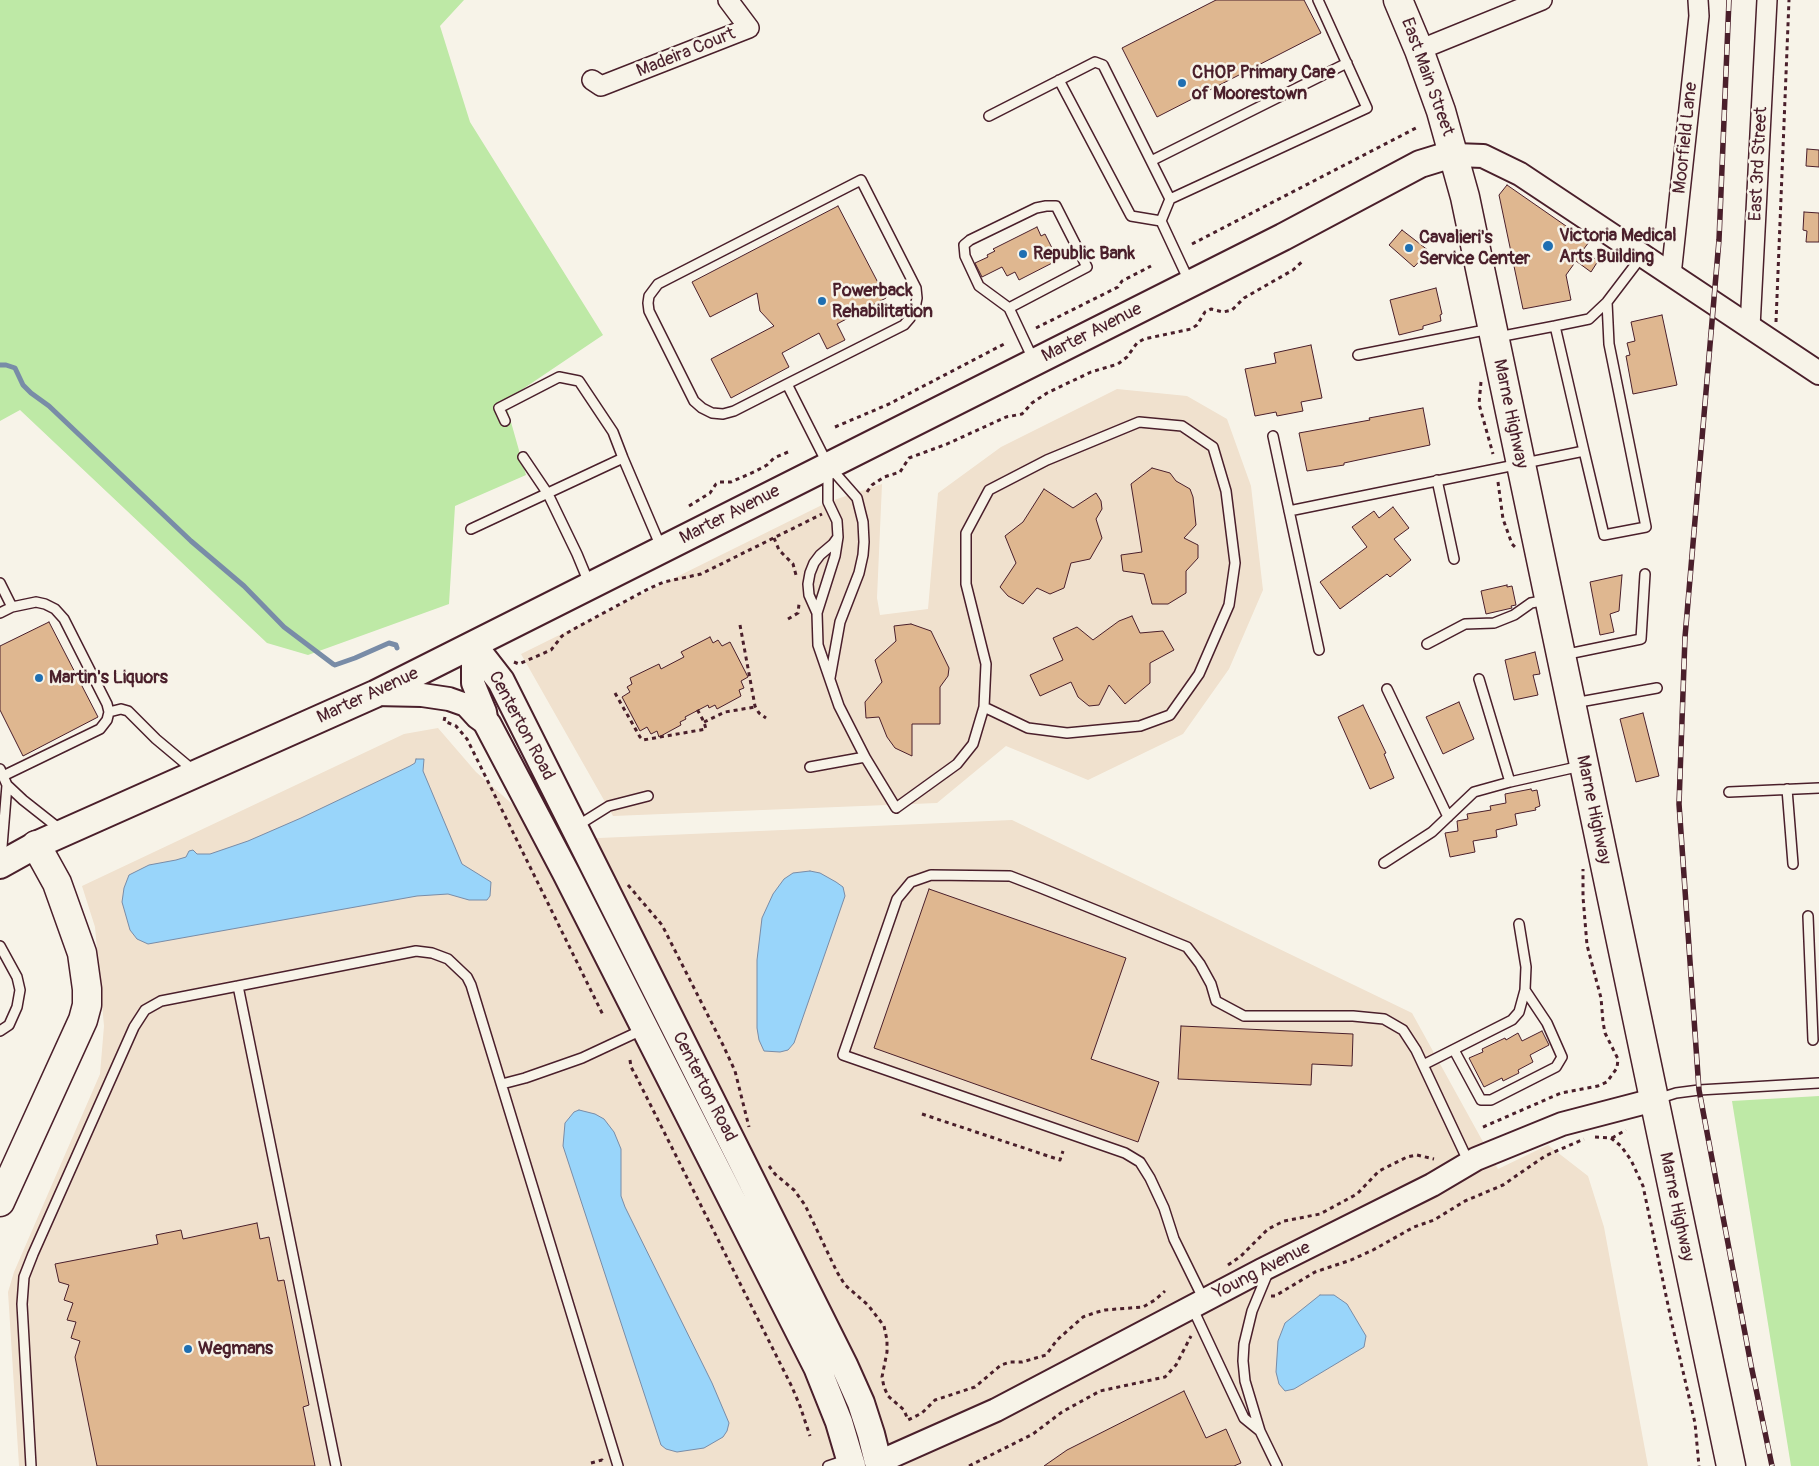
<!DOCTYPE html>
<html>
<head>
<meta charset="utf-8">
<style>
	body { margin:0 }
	canvas { display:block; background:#f7f3e8 }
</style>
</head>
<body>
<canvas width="1819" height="1466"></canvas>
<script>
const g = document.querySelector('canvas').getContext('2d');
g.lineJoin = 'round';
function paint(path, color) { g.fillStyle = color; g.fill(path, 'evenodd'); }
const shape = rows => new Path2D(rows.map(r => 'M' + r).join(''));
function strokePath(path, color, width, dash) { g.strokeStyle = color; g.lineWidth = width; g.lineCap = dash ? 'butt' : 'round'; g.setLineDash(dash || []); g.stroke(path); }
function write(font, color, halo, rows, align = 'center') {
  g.font = font + ' Pangolin,sans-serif'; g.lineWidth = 5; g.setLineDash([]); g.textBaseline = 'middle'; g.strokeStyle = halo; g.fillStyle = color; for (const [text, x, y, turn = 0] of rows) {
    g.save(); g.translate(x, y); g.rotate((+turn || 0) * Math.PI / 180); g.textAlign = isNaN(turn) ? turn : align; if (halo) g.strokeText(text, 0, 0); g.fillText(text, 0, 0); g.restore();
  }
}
const built = shape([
	[1117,389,1187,396,1227,419,1251,486,1263,590,1229,669,1183,734,1088,780,1006,746,937,803,613,816,521,654,828,502,882,484,877,598,880,615,928,609,938,493,1001,447],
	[438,728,476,772,553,840,1012,820,1412,1013,1498,1169,1548,1145,1588,1176,1604,1227,1648,1466,19,1466,8,1292,14,1272,100,1074,104,1026,95,927,82,886,404,734]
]);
const green = shape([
	[0,0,464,0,440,26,470,122,603,335,505,401,526,475,455,506,449,604,308,655,267,643,20,410,0,421],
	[1819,1096,1819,1466,1791,1466,1732,1101]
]);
const water = shape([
	[416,759,424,759,423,771,462,864,491,882,490,896,487,900,469,900,448,894,417,896,148,944,137,939,130,930,122,902,124,888,129,875,149,865,176,860,186,857,189,851,193,850,197,854,210,854,248,841,301,818,410,766,415,763,416,759],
	[810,871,820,873,836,882,843,887,845,896,794,1043,788,1050,780,1052,764,1051,759,1040,757,1028,757,960,762,918,773,894,784,879,793,873,810,871],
	[579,1110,595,1114,604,1119,614,1132,621,1149,621,1196,625,1207,712,1383,729,1423,727,1431,723,1437,704,1448,677,1452,666,1449,661,1445,563,1146,565,1123,574,1112,579,1110],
	[1320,1295,1334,1295,1347,1304,1366,1336,1364,1347,1294,1389,1285,1391,1279,1384,1276,1372,1278,1341,1285,1323,1320,1295]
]);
const stream = shape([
	[0,365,6,365,15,368,23,385,31,393,49,406,191,541,244,586,284,627,333,664,335,665,355,658,389,643,396,645,397,648]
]);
const building = shape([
	[1216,0,1304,0,1321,33,1157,117,1122,48,1216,0],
	[1807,149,1819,150,1819,167,1806,166,1807,149],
	[1507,185,1589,242,1583,250,1598,261,1591,272,1576,261,1566,275,1571,300,1523,309,1499,195,1507,185],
	[838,206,886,298,837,324,845,340,827,349,819,333,782,353,789,367,731,398,711,359,774,326,760,311,757,293,710,317,692,282,838,206],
	[1804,212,1819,213,1819,242,1806,242,1807,231,1803,230,1804,212],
	[1037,227,1041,236,1045,234,1058,260,1019,280,1015,272,1007,276,1002,267,982,277,975,263,988,257,987,255,995,251,993,249,1037,227],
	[1402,230,1429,251,1414,267,1389,245,1402,230],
	[1436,288,1442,314,1440,315,1441,321,1423,326,1423,329,1399,335,1390,300,1436,288],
	[1662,315,1677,385,1633,394,1626,356,1630,355,1627,343,1635,341,1631,322,1662,315],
	[1311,345,1322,398,1301,402,1303,411,1277,416,1276,412,1255,416,1245,369,1276,363,1274,353,1311,345],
	[1423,408,1430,445,1358,460,1344,463,1344,465,1307,471,1299,433,1370,420,1369,418,1423,408],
	[1152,468,1170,473,1176,481,1190,489,1193,497,1196,525,1184,538,1198,545,1198,558,1186,571,1186,593,1168,604,1152,604,1144,574,1123,571,1121,555,1142,552,1131,484,1152,468],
	[1044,489,1073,508,1096,493,1101,501,1102,509,1096,519,1102,538,1090,559,1071,563,1064,588,1050,594,1037,588,1023,604,1008,596,1000,587,1016,563,1005,536,1023,522,1044,489],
	[1393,507,1409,528,1394,539,1411,560,1390,577,1387,574,1340,609,1320,582,1367,547,1352,527,1374,511,1379,518,1393,507],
	[1622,575,1619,611,1610,614,1614,632,1600,635,1590,582,1622,575],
	[1507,585,1507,587,1512,586,1516,605,1511,606,1512,608,1486,614,1481,591,1507,585],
	[1132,616,1140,633,1163,631,1174,650,1150,663,1150,683,1125,704,1109,685,1099,705,1089,706,1078,697,1071,682,1040,696,1030,675,1063,660,1053,638,1077,627,1093,640,1119,621,1132,616],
	[49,622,98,717,23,756,0,710,0,646,49,622],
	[911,624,931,631,949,668,948,676,940,687,940,724,912,724,912,756,895,748,887,737,879,717,866,718,865,702,882,682,875,660,896,641,894,626,911,624],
	[710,637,713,643,718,640,722,646,730,642,748,677,741,681,744,688,739,690,741,696,717,709,715,705,709,708,708,705,685,717,686,719,680,722,681,725,659,737,657,731,651,734,647,727,640,731,622,697,630,692,627,687,632,684,630,678,659,664,661,669,684,657,681,652,710,637],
	[1535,652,1540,674,1533,675,1538,695,1514,700,1505,660,1535,652],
	[1459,702,1474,739,1443,754,1426,717,1459,702],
	[1363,705,1386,753,1384,754,1394,778,1370,789,1338,717,1363,705],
	[1643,713,1659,776,1636,782,1620,719,1643,713],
	[1531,789,1532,791,1537,790,1540,806,1535,808,1536,810,1515,814,1517,825,1496,830,1497,837,1473,841,1475,852,1450,857,1445,833,1458,831,1457,821,1468,819,1467,814,1491,810,1490,806,1506,803,1505,794,1531,789],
	[929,889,1126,958,1091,1059,1159,1082,1138,1142,874,1048,929,889],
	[1181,1026,1353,1034,1352,1066,1312,1064,1311,1085,1178,1079,1181,1026],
	[1542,1031,1549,1045,1530,1055,1533,1062,1518,1070,1519,1073,1503,1081,1502,1078,1484,1087,1469,1058,1483,1052,1482,1049,1505,1038,1506,1040,1518,1033,1522,1041,1542,1031],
	[257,1223,260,1239,269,1237,278,1281,284,1280,309,1405,303,1407,315,1466,97,1466,75,1357,80,1341,71,1338,76,1322,67,1320,73,1303,64,1300,69,1285,59,1282,55,1264,158,1244,156,1235,181,1230,183,1239,257,1223],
	[1184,1391,1206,1438,1226,1429,1241,1463,1234,1466,1044,1466,1067,1450,1184,1391]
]);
const path = shape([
	[1192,244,1416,128],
	[1776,322,1789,0],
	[1036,328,1118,287,1122,281,1151,266],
	[1481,382,1479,404,1493,454],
	[835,427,889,404,1006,343],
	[1498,482,1503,519,1512,544,1516,548],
	[867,492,872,485,884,477,900,472,909,458,947,444,1006,417,1022,414,1032,403,1047,393,1091,372,1118,364,1127,357,1137,343,1144,339,1191,329,1197,325,1205,312,1211,309,1223,312,1232,310,1244,298,1293,270,1304,260],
	[689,506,710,493,716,484,720,482,731,482,756,471,767,465,774,458,788,452],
	[774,538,779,550,793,564,796,575],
	[788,619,798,613,799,604],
	[740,625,755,706,759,713,766,718],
	[514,662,519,664,551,650,562,636,572,630,648,589,664,582,701,574,822,514],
	[615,693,640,737,643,740,706,729,704,722,697,709],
	[445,717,444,721,456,726,467,739,603,1015],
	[704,722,725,712,755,707],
	[628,885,662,925,723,1045,735,1071,749,1127],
	[630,1060,631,1067,637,1078,792,1387,800,1406,810,1436],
	[922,1114,1060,1160,1063,1151],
	[1483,1127,1561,1093,1598,1086,1607,1082,1617,1068,1618,1059,1605,1033,1603,1022,1601,998,1587,945,1583,897,1583,869],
	[1595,1137,1611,1138,1621,1146,1631,1160,1643,1186,1672,1324,1695,1423,1699,1466],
	[1612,1138,1626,1130],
	[769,1166,775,1174,794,1190,805,1205,837,1272,845,1285,868,1305,884,1326,887,1340,887,1352,882,1377,884,1387,888,1396,904,1410,908,1420,922,1413,935,1400,975,1387,1001,1365,1010,1362,1022,1362,1046,1355,1057,1340,1083,1317,1094,1313,1105,1310,1143,1307,1155,1300,1165,1291],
	[1228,1265,1241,1256,1268,1229,1284,1221,1320,1214,1357,1194,1379,1171,1407,1157,1417,1155,1434,1159],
	[1271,1296,1275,1296,1315,1272,1351,1260,1373,1250,1414,1227,1434,1220,1465,1201,1503,1185,1545,1156,1584,1139],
	[591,1463,602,1460,603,1462],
	[969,1466,1033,1434,1062,1412,1100,1391,1165,1377,1176,1365,1191,1336]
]);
const service = shape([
	[1059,80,1131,216,1161,221],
	[989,116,1095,62,1103,65,1170,199,1161,221,1189,281],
	[1151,161,1347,63],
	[1170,199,1367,108,1318,0],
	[1009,308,979,286,965,256,964,245,970,240,1036,208,1046,206,1056,206,1087,267,1009,308,1033,359],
	[1555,326,1589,319,1607,302,1642,256],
	[1358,355,1490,329],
	[787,384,904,325,910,318,915,308,917,298,916,288,861,180,658,284,649,296,648,303,649,311,694,401,702,408,712,413,723,414,734,411,787,384,828,465,857,498,863,522,864,542,863,555,859,573,840,622,830,678],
	[505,421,499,408,559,377,579,381,613,432,623,458,661,547],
	[1273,436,1319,650],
	[1584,451,1604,535,1646,527,1609,344,1607,302],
	[523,457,548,494,577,554,589,583],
	[1437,480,1454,559],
	[1289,511,1584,451,1555,326,1498,337],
	[471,529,623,458],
	[0,583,12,607,0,613],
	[817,613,809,595,808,584,810,573,814,563,820,555,833,544,838,537],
	[1427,644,1465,624,1494,623,1514,615,1531,603,1546,600],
	[1563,655,1641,639,1645,574],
	[1479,679,1510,782],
	[1387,689,1448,817],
	[1574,703,1657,688],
	[109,712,121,709,128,711,156,739,193,770],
	[865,757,896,808,957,764,973,744,984,707,986,664,966,584,966,533,989,490,1047,460,1139,422,1182,426,1213,447,1226,491,1235,563,1229,605,1199,674,1170,715,1140,726,1067,733,1028,728,984,707],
	[810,767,865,757,839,706,818,645,817,613,835,556,838,537,837,521,828,502,828,470],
	[0,769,7,785,23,800,61,830],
	[3,776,100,729,107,720,109,712,107,704,64,619,55,609,45,604,36,602,12,607],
	[1787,789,1793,864],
	[1729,792,1819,788],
	[577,826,609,806,648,796],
	[1,859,7,785],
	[1384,863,1432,832,1474,792,1510,782,1581,766],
	[1808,916,1813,1040],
	[0,946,17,977,20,990,17,1007,9,1025,0,1031],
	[1454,1050,1481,1100,1491,1100,1556,1067,1562,1057,1547,1023,1525,990],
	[1423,1065,1512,1020,1519,1012,1525,990,1526,967,1519,924],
	[502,1084,525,1078,582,1058,642,1030],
	[1657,1099,1676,1093,1699,1090,1819,1083],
	[1204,1300,1174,1239,1164,1208,1150,1178,1140,1162,1125,1153,843,1055,897,899,911,882,931,875,1010,876,1041,888,1187,947,1200,964,1211,984,1216,1001,1244,1016,1353,1016,1384,1019,1403,1030,1416,1050,1469,1163],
	[1192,1307,1244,1418,1260,1431,1277,1466],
	[1260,1431,1245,1381,1243,1361,1244,1344,1252,1311,1269,1270],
	[31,1466,22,1304,24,1277,33,1254,134,1027,145,1010,161,1001,238,986],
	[336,1466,238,986,416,951,432,953,448,959,467,977,471,985,618,1466],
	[828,1466,849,1459]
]);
const minor = shape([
	[1419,50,1542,0],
	[592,80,601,86,749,28,728,0],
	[1671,275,1699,16,1698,0],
	[1750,327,1767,0]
]);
const tertiary = shape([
	[1455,155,1483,156,1520,174,1819,373],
	[473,645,473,683,485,712,487,724],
	[375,694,422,695,449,699,466,705,477,717,488,725],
	[879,1462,996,1410,1262,1270,1432,1185,1476,1159,1562,1124,1654,1100]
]);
const secondary = shape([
	[473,645,501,681,844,1365,861,1403,871,1434,879,1466],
	[488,725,566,873,817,1367,839,1422,852,1466],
	[0,865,36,845,375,694,1283,237,1420,164,1446,156,1455,155]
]);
const primary = shape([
	[1398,0,1419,50,1441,111,1465,197,1731,1466]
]);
const trunk = shape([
	[0,1202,83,1020,87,1005,87,989,82,953,57,883,36,845]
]);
const rail = shape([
	[1729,0,1719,240,1685,637,1679,804,1699,1090,1751,1365,1772,1466]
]);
const markers = [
	[1182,83,5,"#1f6fb2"],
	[1548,246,6,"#1f6fb2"],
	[1409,248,5,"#1f6fb2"],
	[1023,254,5,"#1f6fb2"],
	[822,301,5,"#1f6fb2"],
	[39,678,5,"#1f6fb2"],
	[188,1349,5,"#1f6fb2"]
];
const streetNames = [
	["Madeira Court",686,53,-22],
	["East Main Street",1427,77,70],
	["Moorfield Lane",1686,138,-84],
	["East 3rd Street",1759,164,-87],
	["Marter Avenue",1092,333,-27],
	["Marne Highway",1510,414,78],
	["Marter Avenue",730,515,-27],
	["Marter Avenue",368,696,-25],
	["Centerton Road",521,726,62],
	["Marne Highway",1593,810,78],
	["Centerton Road",704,1087,63],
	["Marne Highway",1676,1207,78],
	["Young Avenue",1262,1271,-27]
];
const poiNames = [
	["CHOP Primary Care",1192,73],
	["of Moorestown",1192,94],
	["Victoria Medical",1559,236],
	["Arts Building",1559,257],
	["Cavalieri's",1419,238],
	["Service Center",1419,259],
	["Republic Bank",1033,254],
	["Powerback",832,291],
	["Rehabilitation",832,312],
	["Martin's Liquors",49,678],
	["Wegmans",198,1349]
];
paint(built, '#f0e1ce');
paint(green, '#bee9a6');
paint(water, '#99d5fa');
strokePath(water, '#798ca7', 1);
strokePath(stream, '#798ca7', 5);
paint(building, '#dfb790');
strokePath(building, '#4a1f2b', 1);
strokePath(service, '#4a1f2b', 12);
strokePath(minor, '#4a1f2b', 22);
strokePath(tertiary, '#4a1f2b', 26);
strokePath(secondary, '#4a1f2b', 30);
strokePath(primary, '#4a1f2b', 31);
strokePath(trunk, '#4a1f2b', 31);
strokePath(path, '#4a1f2b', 3, [4, 4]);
strokePath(service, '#f7f3e8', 9);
strokePath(minor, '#f7f3e8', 19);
strokePath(tertiary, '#f7f3e8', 22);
strokePath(secondary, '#f7f3e8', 26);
strokePath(primary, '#f7f3e8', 28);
strokePath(trunk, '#f7f3e8', 28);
strokePath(rail, '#4a1f2b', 5.5);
strokePath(rail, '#f7f3e8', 4, [11]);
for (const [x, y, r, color] of markers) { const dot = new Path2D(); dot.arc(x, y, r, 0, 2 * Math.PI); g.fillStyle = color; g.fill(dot); strokePath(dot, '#f7f3e8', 2); }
write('18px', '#4a1f2b', '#f7f3e8', streetNames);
write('bold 18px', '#4a1f2b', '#f7f3e8', poiNames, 'left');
</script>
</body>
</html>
